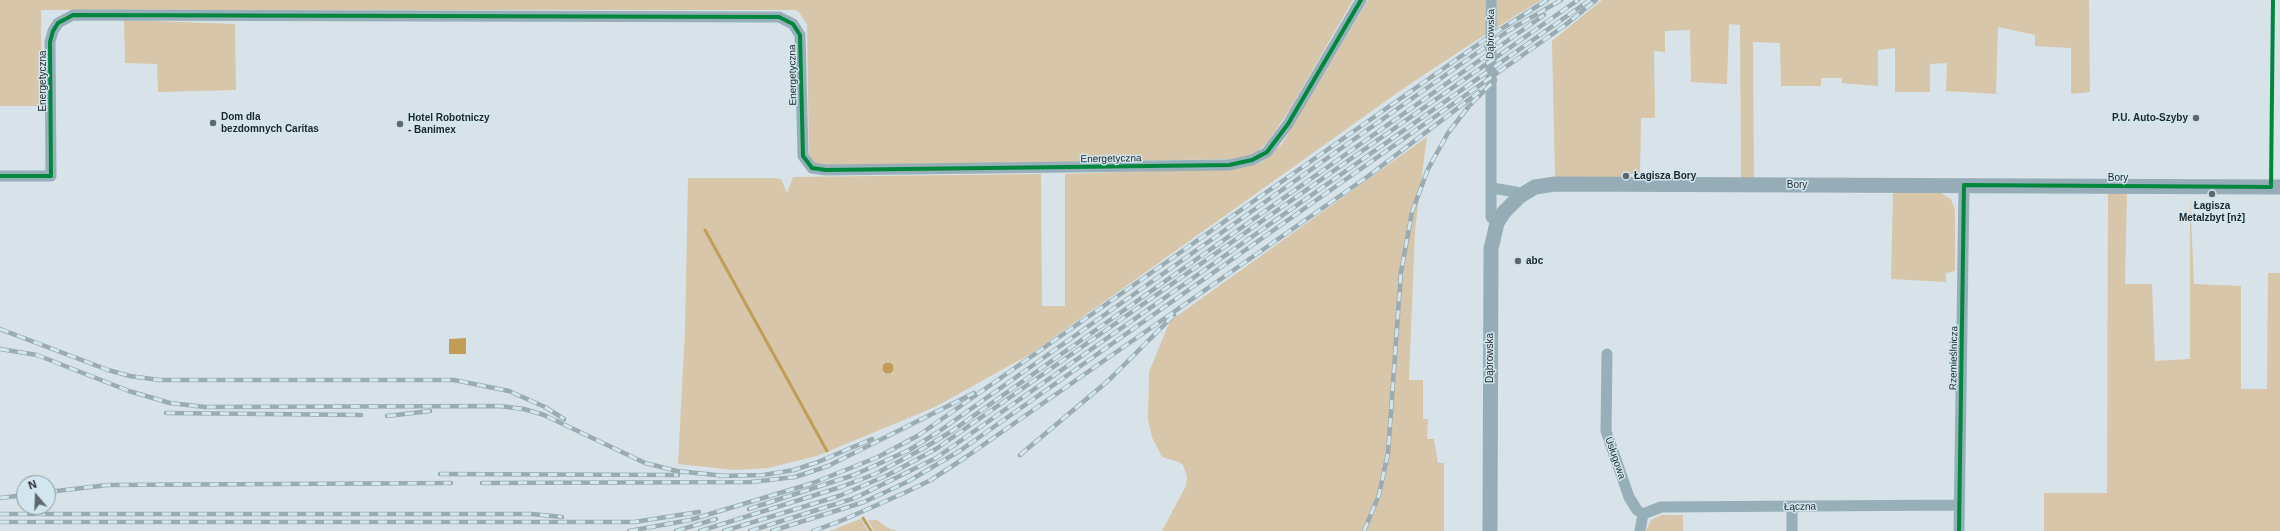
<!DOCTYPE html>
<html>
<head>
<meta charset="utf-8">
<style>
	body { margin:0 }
	#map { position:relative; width:2280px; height:531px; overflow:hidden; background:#d8e3e9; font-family:Helvetica,sans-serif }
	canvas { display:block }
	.north { position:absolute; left:16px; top:475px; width:40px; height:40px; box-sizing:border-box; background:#d2e6ef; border:1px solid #8a999f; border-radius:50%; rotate:341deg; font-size:11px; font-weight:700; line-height:16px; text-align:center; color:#1d2528 }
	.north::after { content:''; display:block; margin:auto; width:14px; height:18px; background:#5e686c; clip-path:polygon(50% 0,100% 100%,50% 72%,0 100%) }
</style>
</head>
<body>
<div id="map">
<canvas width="2280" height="531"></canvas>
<div class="north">N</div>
</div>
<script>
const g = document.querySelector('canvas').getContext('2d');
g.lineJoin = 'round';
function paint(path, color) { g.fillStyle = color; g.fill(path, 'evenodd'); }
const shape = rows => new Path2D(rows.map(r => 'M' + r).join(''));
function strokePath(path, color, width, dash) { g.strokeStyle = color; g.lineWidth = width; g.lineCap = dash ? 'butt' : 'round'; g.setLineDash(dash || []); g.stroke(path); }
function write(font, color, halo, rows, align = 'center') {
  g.font = font + ' Helvetica,sans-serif'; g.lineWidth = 3; g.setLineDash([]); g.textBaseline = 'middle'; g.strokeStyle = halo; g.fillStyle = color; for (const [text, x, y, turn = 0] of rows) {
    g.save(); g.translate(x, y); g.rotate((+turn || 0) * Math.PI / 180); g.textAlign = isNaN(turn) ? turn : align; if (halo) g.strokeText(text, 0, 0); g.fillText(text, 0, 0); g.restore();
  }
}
const green = shape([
	[0,0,1353,0,1290,109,1267,143,1254,154,1235,159,821,166,814,163,809,157,807,24,798,11,794,10,41,10,42,106,0,106],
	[1368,0,1485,0,1486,34,1407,86,1032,353,935,407,817,456,768,468,734,470,678,464,685,330,688,178,773,178,781,179,787,193,793,177,1041,174,1042,306,1065,306,1065,174,1240,168,1262,162,1282,144],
	[1495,0,1541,0,1494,29],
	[1602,0,2089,0,2090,92,2071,94,2071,48,2035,46,2035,35,1998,27,1996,94,1946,91,1947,63,1930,64,1930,92,1895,92,1895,48,1878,50,1878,86,1842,83,1842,78,1821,78,1821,86,1781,86,1780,43,1753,42,1754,178,1741,178,1740,25,1729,24,1727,84,1691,82,1690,30,1665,31,1665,52,1654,51,1655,118,1641,118,1640,174,1622,174,1622,177,1555,177,1552,41],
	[124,20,235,24,236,90,158,92,157,64,125,63],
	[1427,137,1415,230,1409,380,1423,380,1423,419,1428,419,1427,439,1434,439,1438,463,1444,463,1444,531,1162,531,1186,486,1187,476,1183,465,1179,462,1162,457,1152,437,1148,419,1149,372,1170,321],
	[1893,192,1939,192,1951,199,1955,210,1955,271,1946,273,1946,282,1891,279],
	[2108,192,2127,193,2125,284,2152,284,2155,361,2190,359,2190,194,2194,284,2241,286,2241,389,2267,389,2268,273,2280,273,2280,531,2044,531,2044,493,2107,493],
	[1662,515,1683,515,1683,531,1646,531,1651,520],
	[861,519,868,531,830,531,860,519],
	[868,520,877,520,888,528,897,531,874,531]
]);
const water = shape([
	[466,338,466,354,449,354,449,339],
	'882.5 368a5.5 5.5 0 1 1 11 0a5.5 5.5 0 1 1-11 0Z'
]);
const stream = shape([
	[705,230,827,451],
	[863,518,871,531]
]);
const street = shape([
	[1491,0,1491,217,1497,223],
	[0,176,51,176,50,42,53,31,58,23,73,15,779,17,793,24,800,35,803,156,812,168,826,170,1229,165,1252,160,1267,152,1288,124,1361,0],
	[1492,188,1516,192,1520,196],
	[1607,354,1606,431,1629,497,1637,510,1643,514,1640,531],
	[1643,514,1661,507,1959,505],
	[1792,531,1792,508],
	[1959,531,1964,185]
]);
const secondary = shape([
	[1490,531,1491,249,1497,223,1504,212,1520,196,1535,187,1555,184,2280,187]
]);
const rail = shape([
	[0,329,108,370,130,376,159,380,454,380,509,391,545,407,564,419],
	[0,349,37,355,129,391,170,403,205,407,499,406,524,409,544,415,645,463,677,471,725,476],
	[166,413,361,415],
	[387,416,430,411],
	[1020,455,1109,380,1174,315],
	[440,474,678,475],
	[720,476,763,475,794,470,818,462,872,439],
	[482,483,751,482,795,477,828,466,974,393],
	[48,492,108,485,451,483],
	[0,498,24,495],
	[749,509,854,475,909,450,938,432,1508,31,1561,0],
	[0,514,532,514,562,517],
	[0,522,634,522,699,512],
	[629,531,690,520,813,483,878,457,919,435,1490,36,1547,0],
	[676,531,716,519],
	[700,531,841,487,875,474,924,448,952,431,1544,15],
	[724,531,839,496,888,475,936,449,1578,0],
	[750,531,855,498,936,458,1590,0],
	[772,531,864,502,909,481,961,450,1564,26,1596,0],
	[813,531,843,520,904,493,931,480,966,457,1367,177,1479,92],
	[1364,531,1379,495,1388,453,1401,272,1412,212,1428,169,1448,133,1469,106,1495,80]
]);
const cycleway = shape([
	[0,176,51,176,50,42,53,31,58,23,73,15,779,17,793,24,800,35,803,156,812,168,826,170,1229,165,1252,160,1267,152,1288,124,1361,0],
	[1959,531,1964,185,2271,187,2273,0]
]);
const markers = [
	[2196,118,4,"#5e686c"],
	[213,123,4,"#5e686c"],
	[400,124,4,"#5e686c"],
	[1626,176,4,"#5e686c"],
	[2212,194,4,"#5e686c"],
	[1518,261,4,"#5e686c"]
];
const streetNames = [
	["Dąbrowska",1491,34,-89],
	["Energetyczna",793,75,-91],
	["Energetyczna",43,81,-90],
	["Energetyczna",1111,159,-1],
	["Bory",2118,178],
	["Bory",1797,185],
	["Dąbrowska",1490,358,-90],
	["Rzemieślnicza",1954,358,-89],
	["Usługowa",1615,458,71],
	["Łączna",1800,507,-1]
];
const poiNames = [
	["Dom dla",221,117],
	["bezdomnych Caritas",221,129],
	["Hotel Robotniczy",408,118],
	["- Banimex",408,130],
	["P.U. Auto-Szyby",2188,118,"right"],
	["Łagisza Bory",1634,176],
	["Łagisza",2212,206,"center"],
	["Metalzbyt [nż]",2212,218,"center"],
	["abc",1526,261]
];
paint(green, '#d7c6a9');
paint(water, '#c19e58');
strokePath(stream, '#c19e58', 3);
strokePath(street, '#97afb9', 11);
strokePath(secondary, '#96adb7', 15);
strokePath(rail, '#9babb2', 4.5);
strokePath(rail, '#d2e6ef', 3, [9]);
strokePath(cycleway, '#00873e', 4);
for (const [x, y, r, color] of markers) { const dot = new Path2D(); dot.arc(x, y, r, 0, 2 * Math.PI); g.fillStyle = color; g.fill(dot); strokePath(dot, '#d2e6ef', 1.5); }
write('10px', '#1d2528', '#d2e6ef', streetNames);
write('bold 10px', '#1d2528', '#d2e6ef', poiNames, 'left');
</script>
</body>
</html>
